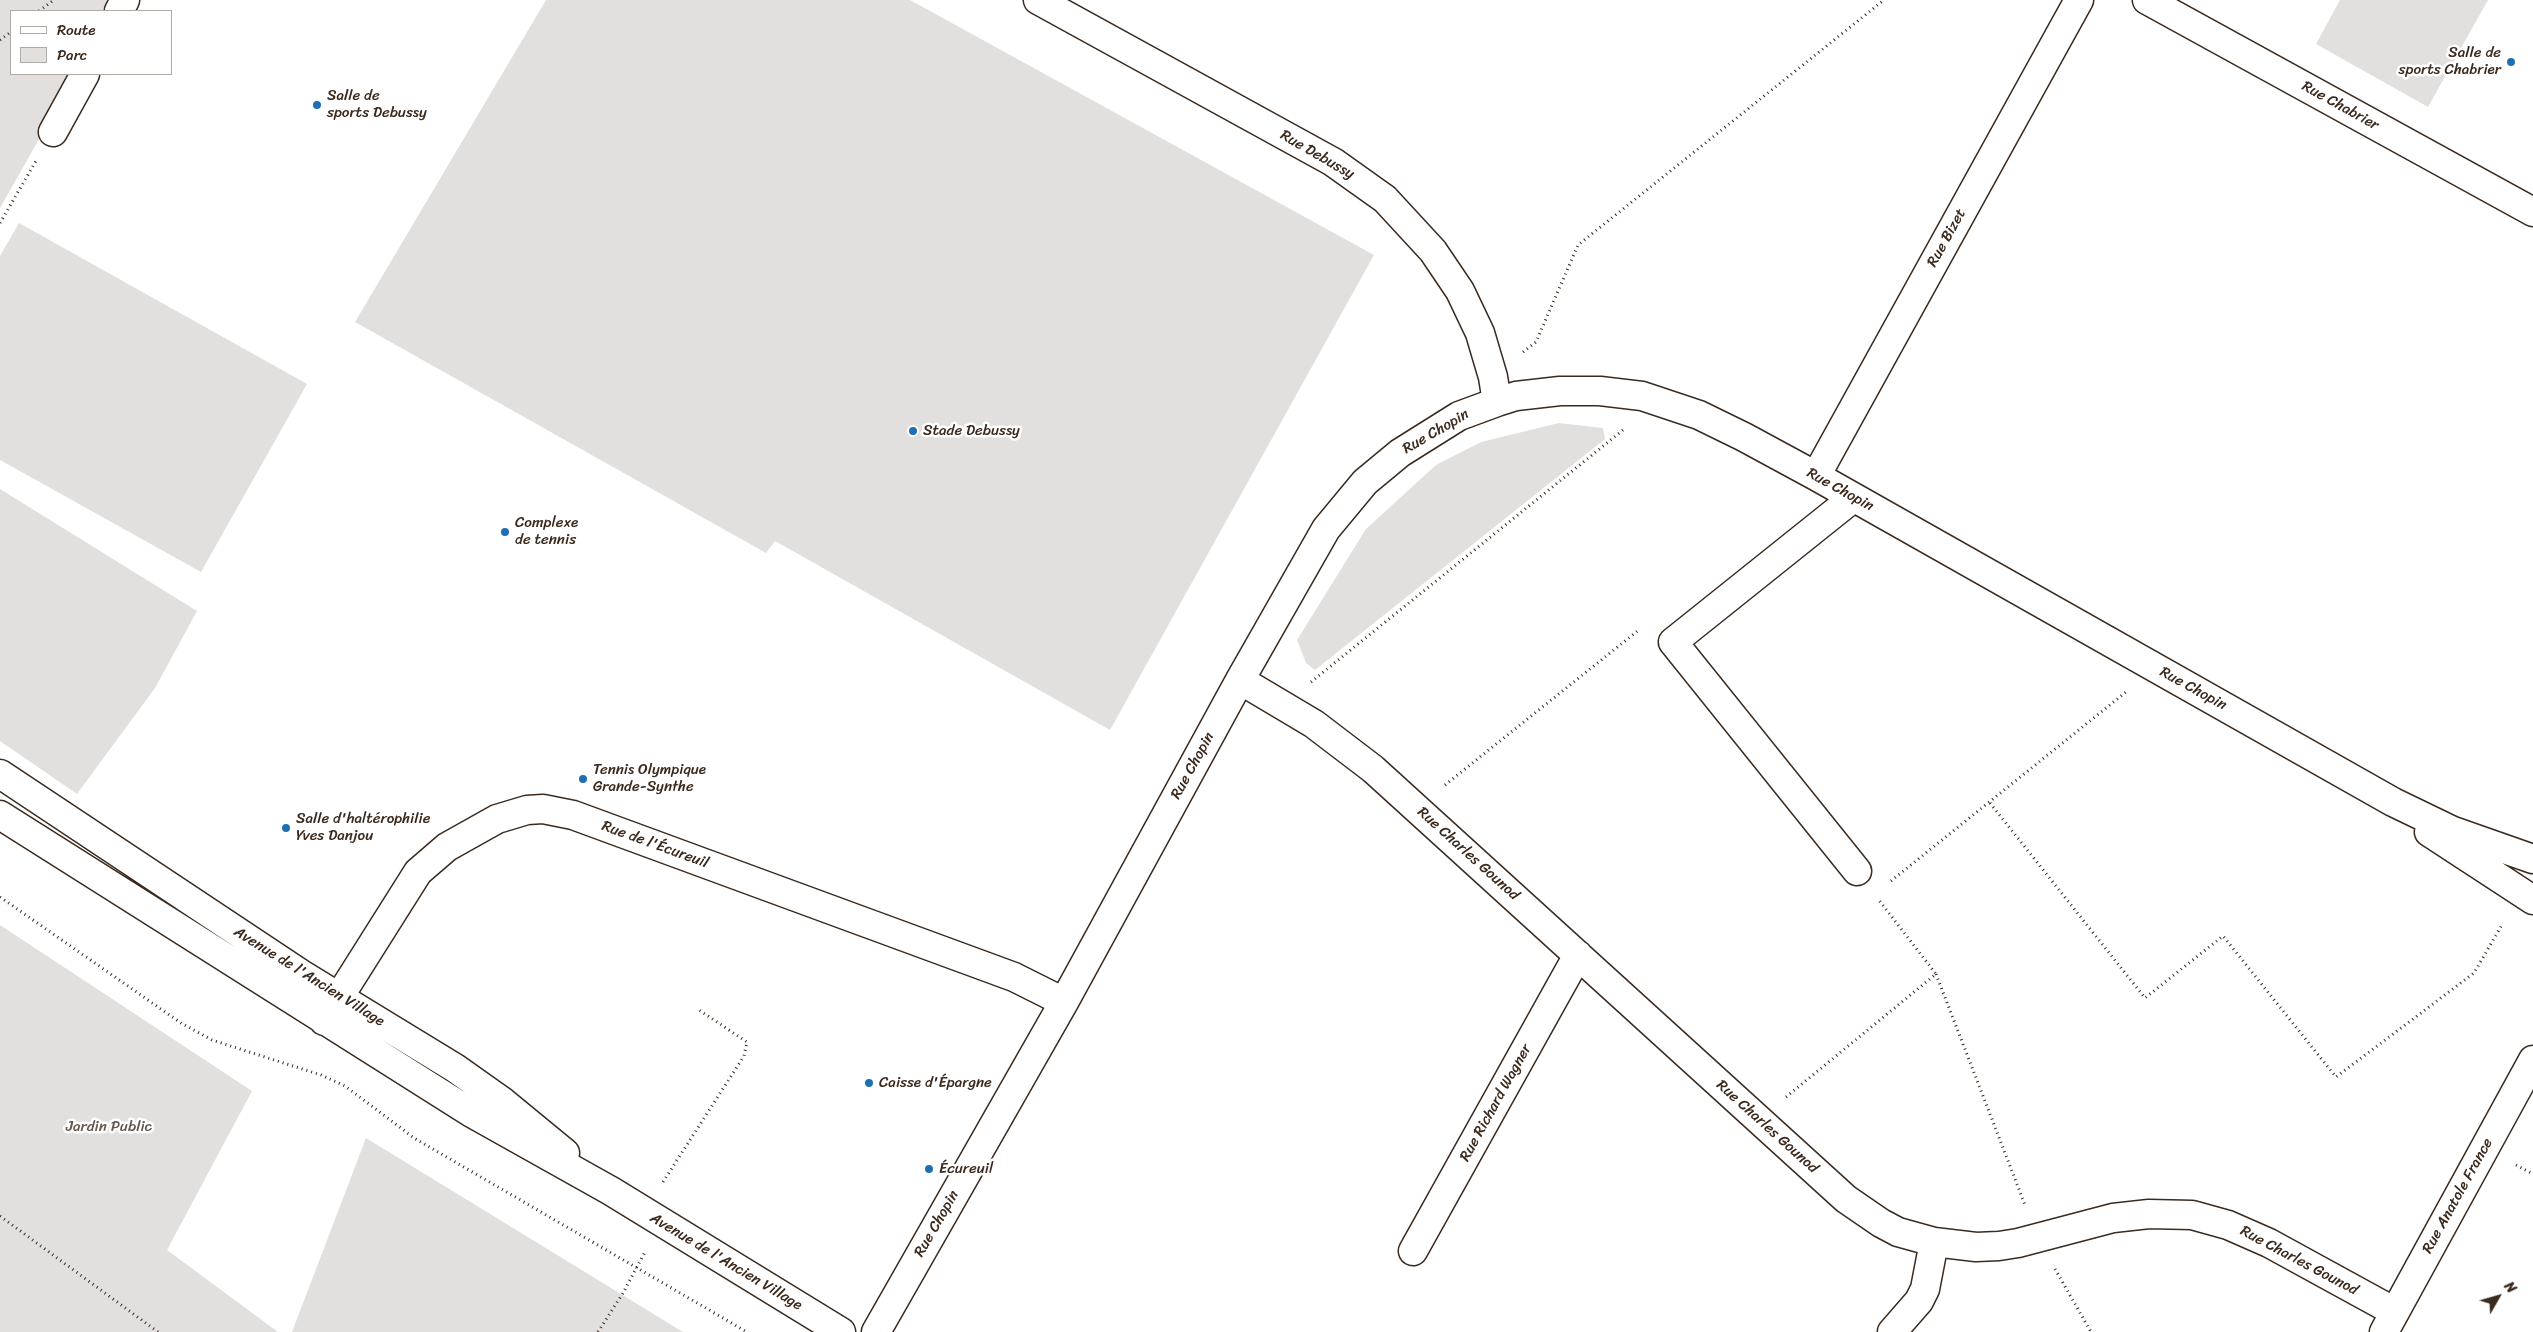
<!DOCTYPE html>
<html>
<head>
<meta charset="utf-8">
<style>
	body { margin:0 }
	#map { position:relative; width:2533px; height:1332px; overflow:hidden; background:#fff; font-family:Sriracha,sans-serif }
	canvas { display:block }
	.legend { position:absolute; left:10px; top:10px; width:162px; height:65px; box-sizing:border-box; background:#fff; border:1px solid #b1aaa5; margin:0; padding:6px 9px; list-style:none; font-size:15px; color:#3b2a1e }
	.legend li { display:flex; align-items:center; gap:10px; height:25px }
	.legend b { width:25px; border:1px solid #b1aaa5 }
	.north { position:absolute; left:2473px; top:1272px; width:50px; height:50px; -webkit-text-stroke:4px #fff; paint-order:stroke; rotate:52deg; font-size:14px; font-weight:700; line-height:20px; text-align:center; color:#3b2a1e }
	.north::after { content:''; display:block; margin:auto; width:18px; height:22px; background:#3b2a1e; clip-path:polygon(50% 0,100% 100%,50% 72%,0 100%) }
</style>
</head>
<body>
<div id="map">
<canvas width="2533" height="1332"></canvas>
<ul class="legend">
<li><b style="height:6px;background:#fff"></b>Route</li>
<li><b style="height:14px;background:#e2e0de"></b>Parc</li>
</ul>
<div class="north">N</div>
</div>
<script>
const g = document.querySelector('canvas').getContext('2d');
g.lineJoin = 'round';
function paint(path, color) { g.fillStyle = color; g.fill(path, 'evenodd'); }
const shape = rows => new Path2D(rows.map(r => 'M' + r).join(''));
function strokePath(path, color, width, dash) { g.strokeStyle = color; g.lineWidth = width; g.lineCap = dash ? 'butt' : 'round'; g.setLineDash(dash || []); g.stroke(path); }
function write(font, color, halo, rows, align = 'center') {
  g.font = font + ' Sriracha,sans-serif'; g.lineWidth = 5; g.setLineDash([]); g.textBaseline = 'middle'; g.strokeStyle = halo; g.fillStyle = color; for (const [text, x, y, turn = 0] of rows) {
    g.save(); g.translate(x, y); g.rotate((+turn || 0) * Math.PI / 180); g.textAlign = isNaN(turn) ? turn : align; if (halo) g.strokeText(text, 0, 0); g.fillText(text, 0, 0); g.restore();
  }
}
const green = shape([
	[0,0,117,0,111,11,11,11,11,74,76,74,0,208],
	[546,0,910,0,1374,255,1110,730,775,541,766,553,355,322],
	[2340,0,2488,0,2428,107,2316,44],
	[19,223,307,384,201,572,0,460,0,256],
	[1559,423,1603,428,1605,439,1315,670,1306,663,1297,640,1366,529,1436,465,1481,442],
	[0,489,197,611,155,688,77,794,0,741],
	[0,925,252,1091,167,1250,278,1332,0,1332],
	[366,1138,683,1332,292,1332]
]);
const path = shape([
	[39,11,54,0],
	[0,40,11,32],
	[0,223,36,161],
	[1523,352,1536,342,1578,245,1884,0],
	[1311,682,1623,430],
	[1445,785,1640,629],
	[1990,803,2145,998,2223,936,2336,1077,2474,973,2503,923],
	[1891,881,2126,692],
	[0,897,181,1023,212,1040,321,1075,345,1086,414,1138,747,1332],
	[1936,974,2025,1205],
	[1786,1097,1936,974,1878,899],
	[2516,1165,2533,1174],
	[663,1182,744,1056,747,1042,699,1010],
	[0,1216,158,1332],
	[2055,1269,2091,1332],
	[598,1332,623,1293,645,1252]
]);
const minor = shape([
	[1038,0,1333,162,1385,199,1433,251,1460,291,1480,333,1493,377,1497,402],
	[2147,0,2533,212],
	[119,11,125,0],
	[53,132,85,74],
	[1816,476,2079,0],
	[1853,498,1673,642,1857,871],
	[1240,680,1314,724,1373,769,1846,1199,1881,1223,1898,1232,1934,1242,1976,1247,1999,1246,2018,1243,2113,1218,2149,1214,2192,1215,2228,1225,2269,1243,2395,1312],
	[0,774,301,974,455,1068,503,1102,565,1153],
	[0,815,470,1112,611,1191,841,1332],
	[2429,832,2533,900],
	[324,1021,418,872,447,847,497,819,527,810,543,809,573,815,1014,977,1064,1002],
	[1413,1251,1578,955],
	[876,1332,1064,1002,1240,680,1326,529,1365,482,1400,453,1459,416,1497,402,1516,396,1560,391,1600,391,1642,396,1699,415,1744,437,1816,476,2393,802,2453,831,2533,859],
	[1892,1332,1919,1301,1925,1289,1934,1242],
	[2384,1332,2533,1060]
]);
const markers = [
	[2511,62,5,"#1f6fb2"],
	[317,105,5,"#1f6fb2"],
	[913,431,5,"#1f6fb2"],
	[505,532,5,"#1f6fb2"],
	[583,779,5,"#1f6fb2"],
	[286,828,5,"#1f6fb2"],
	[869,1083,5,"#1f6fb2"],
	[929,1169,5,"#1f6fb2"]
];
const poiNames = [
	["Salle de",2501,53,"right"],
	["sports Chabrier",2501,70,"right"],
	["Salle de",327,96],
	["sports Debussy",327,113],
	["Stade Debussy",923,431],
	["Complexe",515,523],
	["de tennis",515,540],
	["Tennis Olympique",593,770],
	["Grande-Synthe",593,787],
	["Salle d'haltérophilie",296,819],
	["Yves Danjou",296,836],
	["Caisse d'Épargne",879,1083],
	["Écureuil",939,1169]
];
const streetNames = [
	["Rue Chabrier",2340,106,29],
	["Rue Debussy",1317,155,30],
	["Rue Bizet",1947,238,-61],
	["Rue Chopin",1436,432,-30],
	["Rue Chopin",1840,490,29],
	["Rue Chopin",2193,689,29],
	["Rue Chopin",1193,766,-61],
	["Rue de l'Écureuil",655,845,20],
	["Rue Charles Gounod",1468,854,42],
	["Avenue de l'Ancien Village",309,977,32],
	["Rue Richard Wagner",1496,1103,-61],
	["Rue Charles Gounod",1767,1127,42],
	["Rue Anatole France",2458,1196,-61],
	["Rue Chopin",937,1224,-60],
	["Rue Charles Gounod",2299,1261,28],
	["Avenue de l'Ancien Village",726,1262,31]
];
const parkNames = [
	["Jardin Public",109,1127]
];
paint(green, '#e2e0de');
strokePath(minor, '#3b2a1e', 31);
strokePath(path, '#3b2a1e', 3, [1, 4]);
strokePath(minor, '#fff', 28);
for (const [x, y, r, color] of markers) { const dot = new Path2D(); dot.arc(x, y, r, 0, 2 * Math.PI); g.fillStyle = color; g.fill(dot); strokePath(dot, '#fff', 2); }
write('15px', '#3b2a1e', '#fff', poiNames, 'left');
write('15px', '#3b2a1e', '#fff', streetNames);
write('15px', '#65584e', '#fff', parkNames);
</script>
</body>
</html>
